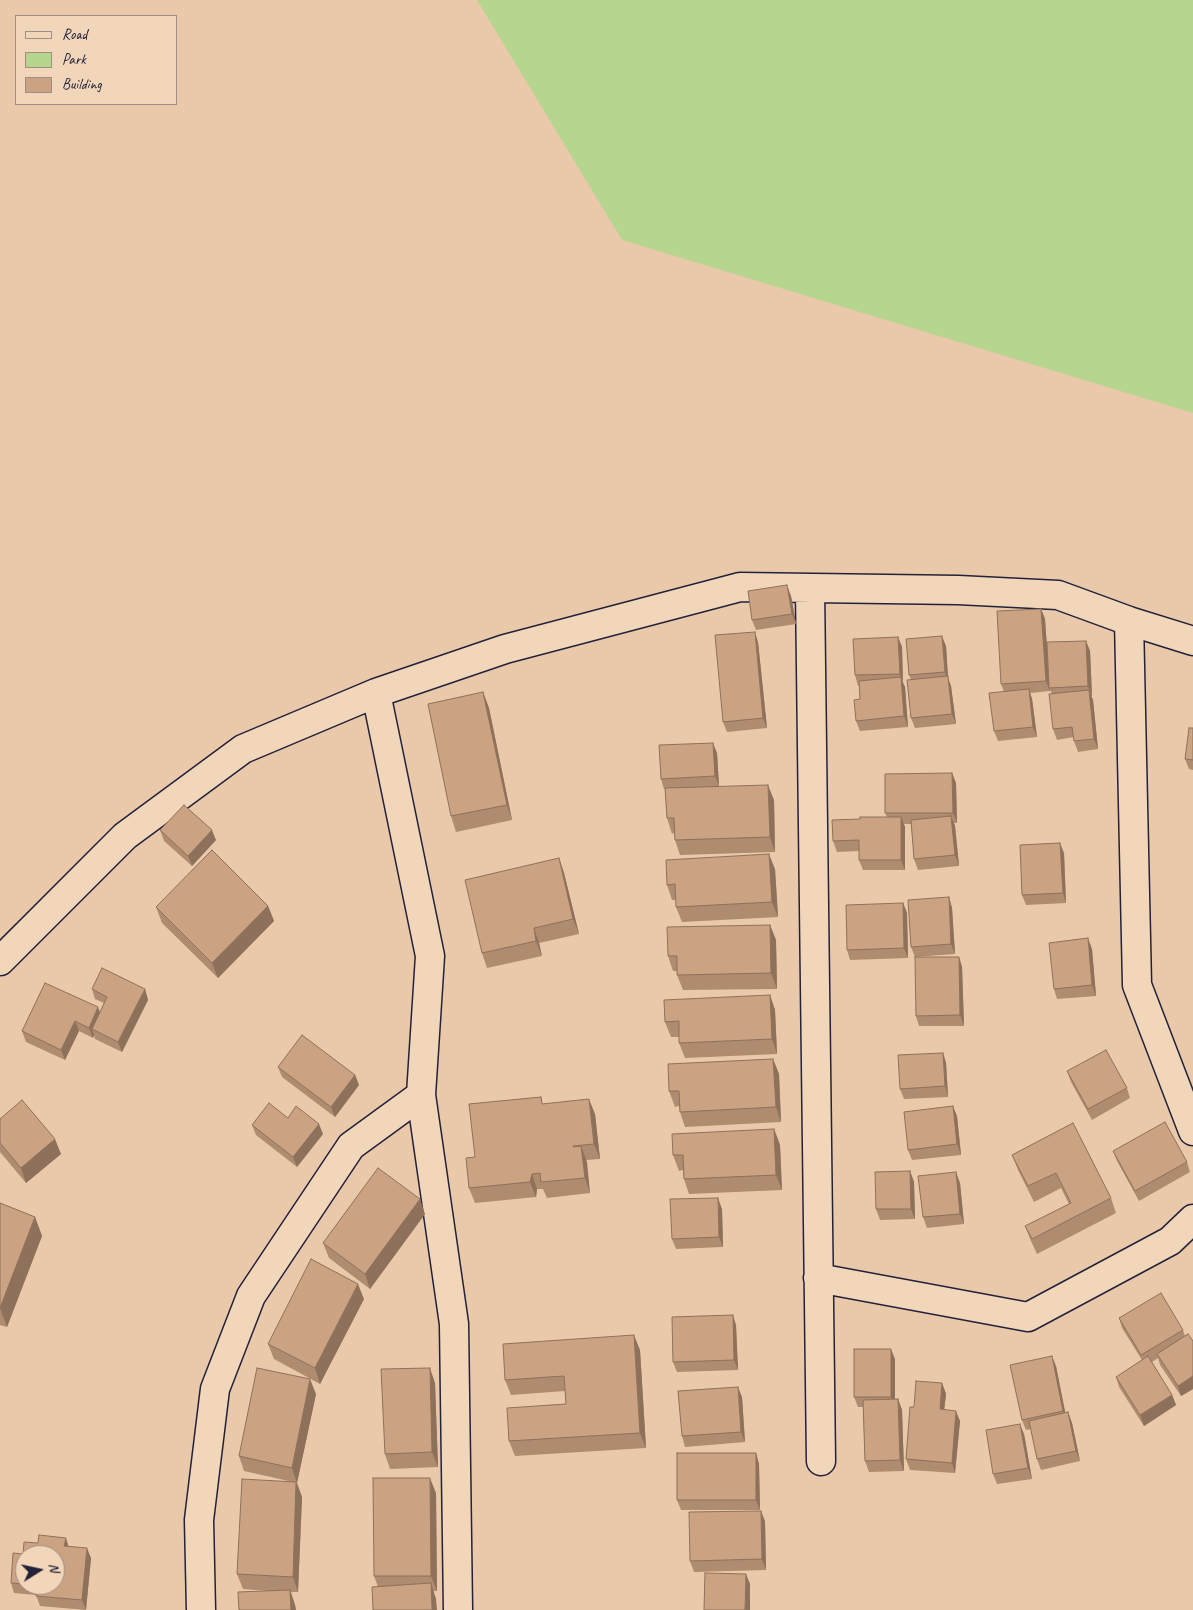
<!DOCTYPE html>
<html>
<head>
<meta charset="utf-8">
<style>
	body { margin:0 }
	#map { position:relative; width:1193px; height:1610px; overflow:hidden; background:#eac9aa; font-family:Caveat,sans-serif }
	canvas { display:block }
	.legend { position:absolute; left:15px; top:15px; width:162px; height:90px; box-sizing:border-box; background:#f2d6b9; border:1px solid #9f8e87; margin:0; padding:6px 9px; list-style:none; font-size:15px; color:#22223b }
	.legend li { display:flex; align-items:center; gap:10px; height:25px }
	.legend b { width:25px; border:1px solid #9f8e87 }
	.north { position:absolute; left:15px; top:1545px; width:50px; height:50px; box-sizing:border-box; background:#f2d6b9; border:1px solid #9f8e87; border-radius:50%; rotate:80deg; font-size:14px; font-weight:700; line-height:20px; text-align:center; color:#22223b }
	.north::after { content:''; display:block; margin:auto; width:18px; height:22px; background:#22223b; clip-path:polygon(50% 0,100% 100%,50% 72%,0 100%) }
</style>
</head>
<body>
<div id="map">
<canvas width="1193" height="1610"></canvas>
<ul class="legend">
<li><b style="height:6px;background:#f2d6b9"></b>Road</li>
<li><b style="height:14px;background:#b6d58e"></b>Park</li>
<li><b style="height:14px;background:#cba282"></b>Building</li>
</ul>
<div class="north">N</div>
</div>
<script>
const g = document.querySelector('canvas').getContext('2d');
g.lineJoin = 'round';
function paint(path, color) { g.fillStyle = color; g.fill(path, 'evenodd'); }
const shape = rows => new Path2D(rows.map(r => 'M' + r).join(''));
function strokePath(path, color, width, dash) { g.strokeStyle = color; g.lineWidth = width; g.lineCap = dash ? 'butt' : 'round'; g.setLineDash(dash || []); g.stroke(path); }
const green = shape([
	[477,0,1193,0,1193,413,622,240]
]);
const minor = shape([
	[810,588,821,1461],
	[1129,621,1137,985,1193,1131],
	[376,693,430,956,421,1095,454,1324,458,1610],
	[0,961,125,836,243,749,376,693,505,649,740,587,958,590,1058,595,1129,621,1193,641],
	[818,1278,1028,1317,1170,1241,1193,1219],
	[201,1610,199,1520,215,1389,251,1296,351,1146,421,1095]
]);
const wall = shape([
	[791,596,796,624,756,630,752,620],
	[1041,609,1045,619,1050,691,1030,693,1032,699,1037,737,998,741,994,731,1004,692,1001,684],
	[898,637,902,647,903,684,905,687,908,727,860,731,856,721,860,699,859,686,858,686,855,675],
	[1086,641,1090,651,1092,696,1091,696,1093,700,1098,749,1078,752,1074,741,1074,737,1057,740,1053,729,1052,694,1049,688],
	[758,642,767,728,727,732,723,722],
	[946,646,948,678,951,686,956,724,915,728,911,718,911,679,909,675],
	[483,692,489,708,512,820,456,832,451,816],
	[1193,728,1193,770,1189,769,1185,759],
	[717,753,719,786,774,800,775,852,680,855,675,840,674,833,672,834,667,818,665,789,664,789,661,779],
	[952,773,956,783,957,823,954,823,955,826,959,866,918,870,914,859,911,824,904,824,905,827,905,870,863,870,859,860,859,851,837,852,833,841,860,819,887,817,885,813],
	[160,830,216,840,192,866,164,841],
	[1064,853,1066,903,1026,905,1022,895],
	[559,858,564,873,579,934,539,943,542,956,487,968,482,953],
	[775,869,778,917,682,922,676,907,676,900,672,900,667,885],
	[949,897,952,908,955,954,915,957,959,957,962,967,964,1026,919,1026,916,1016,915,957,911,947],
	[903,903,907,913,908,958,850,960,847,950],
	[268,906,274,921,218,978,162,923,156,907],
	[770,925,776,940,777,989,683,990,677,975,677,971,673,971,668,956],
	[1092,949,1096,996,1057,999,1054,989],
	[92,989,145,989,148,1000,122,1052,95,1039,94,1035,93,1038,79,1031,65,1060,26,1042,22,1031,100,1012,104,1003,95,999],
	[770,995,775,1010,777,1054,685,1058,679,1043,679,1037,671,1037,665,1022],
	[943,1053,946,1063,948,1097,904,1099,900,1089],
	[773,1059,779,1074,781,1122,685,1127,680,1112,679,1106,675,1107,669,1091],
	[278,1067,355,1075,359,1085,335,1117,282,1077],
	[1067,1071,1127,1088,1130,1098,1092,1120,1071,1082],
	[543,1104,595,1114,600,1159,586,1160,590,1193,547,1198,543,1189,537,1189,536,1197,475,1203,469,1188,475,1157],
	[957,1116,961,1155,912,1160,908,1150],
	[288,1118,323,1134,297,1167,256,1135,252,1125],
	[0,1119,61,1154,26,1183,0,1152],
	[1073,1123,1111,1198,1116,1213,1037,1254,1031,1241,1025,1226,1069,1204,1061,1188,1034,1202,1018,1170,1012,1155],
	[774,1129,780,1145,782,1190,689,1194,684,1179,683,1170,679,1171,673,1155],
	[1113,1151,1187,1162,1190,1172,1139,1201,1117,1161],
	[910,1171,914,1182,915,1219,880,1220,876,1209],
	[960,1183,964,1224,927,1228,923,1217],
	[0,1203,35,1217,42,1236,7,1327,0,1325],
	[722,1209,723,1247,676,1249,672,1239],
	[425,1214,370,1289,329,1258,323,1243],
	[364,1299,320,1384,274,1359,268,1344],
	[1119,1318,1183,1330,1185,1336,1193,1341,1193,1389,1181,1396,1160,1365,1158,1358,1152,1362,1172,1395,1176,1405,1144,1426,1119,1387,1116,1377,1142,1360,1122,1328],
	[736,1325,738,1370,677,1372,673,1362],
	[640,1350,646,1448,515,1456,509,1441,566,1404,565,1391,511,1395,505,1380],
	[895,1359,895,1400,898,1399,902,1410,904,1471,869,1472,865,1461,863,1407,858,1407,854,1397],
	[1056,1366,1065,1413,1068,1412,1072,1423,1080,1461,1041,1470,1037,1459,1031,1429,1026,1430,1022,1420],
	[435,1383,438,1467,390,1469,385,1454],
	[942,1383,946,1394,944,1410,960,1421,955,1473,910,1470,906,1459,914,1407],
	[316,1394,297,1483,297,1482,302,1497,298,1592,291,1592,295,1605,296,1610,239,1610,269,1591,243,1589,237,1574,293,1482,244,1471,239,1456],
	[742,1397,745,1442,685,1447,682,1436],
	[1024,1434,1032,1479,997,1484,993,1474],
	[756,1453,759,1464,760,1510,681,1510,677,1500],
	[436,1493,437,1591,433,1591,436,1599,378,1587,374,1576],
	[765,1521,766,1570,694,1572,690,1561],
	[68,1546,91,1558,86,1610,40,1606,36,1595,14,1593,11,1583,23,1554],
	[25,1555,55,1585,25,1585]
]);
const shadedWall = shape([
	[787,585,791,596,796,624,792,614],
	[1041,609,1045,619,1050,691,1046,681],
	[755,632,758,642,767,728,763,718],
	[942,636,946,646,948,678,951,686,956,724,952,714,948,681,945,672],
	[898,637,902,647,903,684,900,674],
	[1086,641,1090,651,1092,696,1088,686],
	[901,677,905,687,908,727,904,716],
	[1029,689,1032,699,1037,737,1033,727],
	[1089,690,1093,700,1098,749,1094,739],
	[483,692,489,708,512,820,507,805],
	[713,743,717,753,719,786,715,776],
	[952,773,956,783,957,823,953,813],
	[768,785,774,800,775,852,770,837],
	[951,816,955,826,959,866,955,855],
	[901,817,905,827,905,870,901,860],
	[212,830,216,840,192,866,188,856],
	[1060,843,1064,853,1066,903,1063,893],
	[769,854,775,869,778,917,772,902],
	[559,858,564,873,579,934,573,919],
	[949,897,952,908,955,954,951,944],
	[903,903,907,913,908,958,904,948],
	[268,906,274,921,218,978,212,963],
	[770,925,776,940,777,989,771,973],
	[534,928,539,943,542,956,536,941],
	[1088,938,1092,949,1096,996,1092,985],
	[959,957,962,967,964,1026,960,1015],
	[145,989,148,1000,122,1052,118,1042],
	[770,995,775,1010,777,1054,772,1039],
	[98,1007,102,1018,92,1029,94,1035,93,1038,89,1028],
	[75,1021,79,1031,65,1060,61,1050],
	[943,1053,946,1063,948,1097,945,1086],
	[773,1059,779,1074,781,1122,776,1107],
	[355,1075,359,1085,335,1117,331,1107],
	[589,1099,595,1114,600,1159,594,1144],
	[953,1106,957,1116,961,1155,957,1144],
	[319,1124,323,1134,297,1167,293,1157],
	[774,1129,780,1145,782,1190,776,1175],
	[55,1139,61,1154,26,1183,21,1168],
	[581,1146,587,1162,590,1193,585,1178],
	[910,1171,914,1182,915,1219,911,1209],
	[956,1172,960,1183,964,1224,960,1214],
	[532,1174,537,1189,536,1197,530,1182],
	[718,1198,722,1209,723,1247,719,1237],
	[420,1199,425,1214,370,1289,365,1274],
	[35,1217,42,1236,7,1327,0,1308],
	[358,1284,364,1299,320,1384,315,1368],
	[733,1315,736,1325,738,1370,734,1360],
	[634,1335,640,1350,646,1448,640,1433],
	[891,1349,895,1359,895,1407,891,1397],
	[1052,1356,1056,1366,1067,1421,1063,1411],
	[430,1368,435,1383,438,1467,432,1452],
	[1193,1376,1193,1389,1181,1396,1178,1386],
	[310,1379,316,1394,297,1483,292,1468],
	[942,1383,946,1394,943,1420,940,1409],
	[738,1387,742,1397,745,1442,741,1432],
	[1172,1395,1176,1405,1144,1426,1140,1415],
	[898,1399,902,1410,904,1471,900,1460],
	[956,1411,960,1421,955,1473,952,1463],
	[1068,1412,1072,1423,1080,1461,1076,1451],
	[1020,1424,1024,1434,1032,1479,1028,1468],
	[756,1453,759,1464,760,1510,756,1500],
	[430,1478,436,1493,437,1591,431,1576],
	[296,1482,302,1497,298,1592,293,1577],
	[761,1511,765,1521,766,1570,762,1559],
	[66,1538,69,1548,64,1546],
	[87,1548,91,1558,86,1610,82,1600],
	[746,1574,750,1584,750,1610,745,1610],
	[431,1583,436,1599,437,1610,432,1610],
	[290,1590,295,1605,296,1610,291,1610]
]);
const building = shape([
	[787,585,792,614,752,620,748,591,787,585],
	[1041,609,1046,681,1001,684,997,611,1041,609],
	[755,632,763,718,723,722,715,635,755,632],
	[942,636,945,672,909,675,906,639,942,636],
	[898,637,900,674,855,675,853,639,898,637],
	[1086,641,1088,686,1049,688,1047,642,1086,641],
	[948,676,952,714,911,718,907,680,948,676],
	[901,677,904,716,856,721,854,700,860,699,859,681,901,677],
	[1029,689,1033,727,994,731,989,693,1029,689],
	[1089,690,1094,739,1074,741,1072,727,1053,729,1049,694,1089,690],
	[483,692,507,805,451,816,428,704,483,692],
	[1189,728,1193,728,1193,760,1185,759,1189,728],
	[713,743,715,776,661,779,659,745,713,743],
	[952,773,953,813,885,813,885,774,952,773],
	[768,785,770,837,675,840,674,818,667,818,665,788,768,785],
	[184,805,212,830,188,856,160,830,184,805],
	[951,816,955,855,914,859,911,820,951,816],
	[860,817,901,817,901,860,859,860,859,840,833,841,832,820,860,819,860,817],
	[1060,843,1063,893,1022,895,1020,845,1060,843],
	[212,850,268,906,212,963,156,907,212,850],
	[769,854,772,902,676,907,675,884,667,885,666,860,769,854],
	[559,858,573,919,534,928,536,941,482,953,465,880,559,858],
	[949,897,951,944,911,947,908,900,949,897],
	[903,903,904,948,847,950,846,905,903,903],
	[770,925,771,973,677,975,677,956,668,956,667,927,770,925],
	[1088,938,1092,985,1054,989,1049,943,1088,938],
	[915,957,959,957,960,1015,916,1016,915,957],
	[102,968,145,989,118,1042,92,1029,107,997,92,989,102,968],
	[45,983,98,1007,89,1028,75,1021,61,1050,22,1031,45,983],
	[770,995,772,1039,679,1043,679,1021,665,1022,664,1000,770,995],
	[302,1035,355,1075,331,1107,278,1067,302,1035],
	[1106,1050,1127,1088,1088,1109,1067,1071,1106,1050],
	[943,1053,945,1086,900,1089,898,1055,943,1053],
	[773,1059,776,1107,680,1112,679,1091,669,1091,668,1064,773,1059],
	[541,1097,542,1104,589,1099,594,1144,573,1146,573,1147,581,1146,585,1178,541,1182,540,1173,532,1174,530,1182,469,1188,466,1158,475,1157,469,1104,541,1097],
	[22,1100,55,1139,21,1168,0,1143,0,1119,22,1100],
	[269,1103,288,1118,296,1106,319,1124,293,1157,252,1125,269,1103],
	[953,1106,957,1144,908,1150,904,1112,953,1106],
	[1165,1122,1187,1162,1135,1191,1113,1151,1165,1122],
	[1073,1123,1111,1198,1032,1239,1025,1226,1071,1203,1056,1173,1028,1186,1012,1155,1073,1123],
	[774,1129,776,1175,684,1179,683,1155,673,1155,672,1134,774,1129],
	[378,1168,420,1199,365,1274,323,1243,378,1168],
	[910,1171,911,1209,876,1209,875,1172,910,1171],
	[956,1172,960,1214,923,1217,918,1176,956,1172],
	[718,1198,719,1237,672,1239,670,1199,718,1198],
	[0,1203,35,1217,0,1308,0,1203],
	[311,1259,358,1284,315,1368,268,1344,311,1259],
	[1161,1293,1183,1330,1141,1355,1119,1318,1161,1293],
	[733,1315,734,1360,673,1362,672,1317,733,1315],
	[1188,1334,1193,1341,1193,1376,1178,1386,1157,1354,1188,1334],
	[634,1335,640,1433,509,1441,507,1408,566,1404,564,1376,505,1380,503,1344,634,1335],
	[854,1349,891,1349,891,1397,854,1397,854,1349],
	[1052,1356,1063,1411,1022,1420,1010,1365,1052,1356],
	[1148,1356,1172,1395,1140,1415,1116,1377,1148,1356],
	[257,1368,310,1379,292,1468,239,1456,257,1368],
	[430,1368,432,1452,385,1454,381,1369,430,1368],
	[916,1381,942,1383,940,1409,956,1411,952,1463,906,1459,910,1407,914,1407,916,1381],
	[738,1387,741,1432,682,1436,678,1391,738,1387],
	[898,1399,900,1460,865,1461,863,1400,898,1399],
	[1068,1412,1076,1451,1037,1459,1029,1421,1068,1412],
	[1020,1424,1028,1468,993,1474,986,1430,1020,1424],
	[677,1453,756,1453,756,1500,677,1500,677,1453],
	[373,1478,430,1478,431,1576,374,1576,373,1478],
	[242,1479,296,1482,293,1577,237,1574,242,1479],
	[761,1511,762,1559,690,1561,689,1512,761,1511],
	[39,1535,66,1538,64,1546,87,1548,82,1600,36,1596,37,1585,55,1585,55,1555,25,1555,25,1584,11,1583,13,1553,23,1554,24,1542,38,1543,39,1535],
	[705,1573,746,1574,745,1610,704,1610,705,1573],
	[431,1583,432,1610,373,1610,372,1587,431,1583],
	[290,1590,291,1610,239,1610,238,1592,290,1590]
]);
paint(green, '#b6d58e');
strokePath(minor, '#22223b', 31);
strokePath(minor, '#f2d6b9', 28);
paint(wall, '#af8b70');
paint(shadedWall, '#8e715b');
paint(building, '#cba282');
strokePath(building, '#8e715b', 1);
</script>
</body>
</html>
